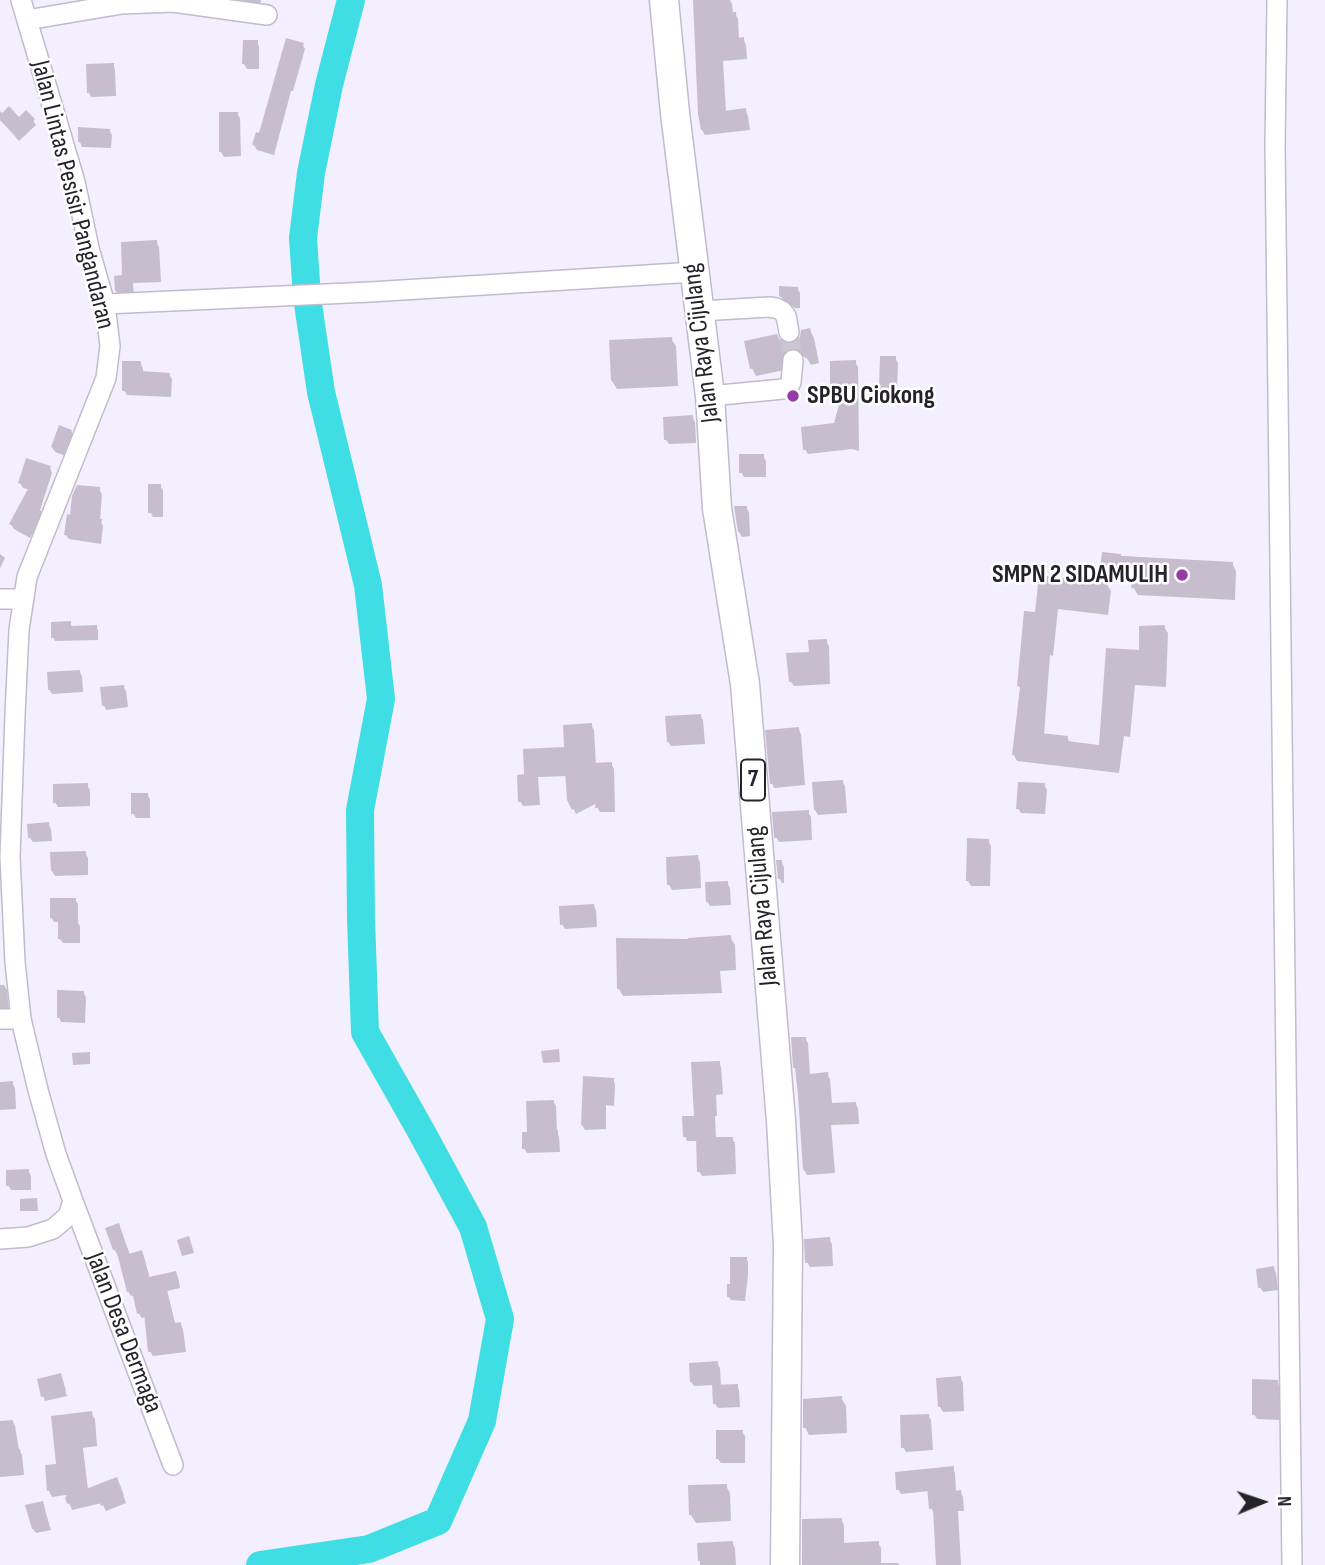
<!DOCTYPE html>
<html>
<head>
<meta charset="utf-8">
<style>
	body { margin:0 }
	#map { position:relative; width:1325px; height:1565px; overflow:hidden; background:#f4effe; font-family:"Sofia Sans Condensed",sans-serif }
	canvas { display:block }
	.north { position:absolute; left:1227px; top:1467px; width:70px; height:70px; -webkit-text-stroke:5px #fff; paint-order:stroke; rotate:88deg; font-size:19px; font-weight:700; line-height:28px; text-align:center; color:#25232a }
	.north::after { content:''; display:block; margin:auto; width:24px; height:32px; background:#25232a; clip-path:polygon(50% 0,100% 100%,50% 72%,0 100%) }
</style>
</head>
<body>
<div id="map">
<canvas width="1325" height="1565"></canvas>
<div class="north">N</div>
</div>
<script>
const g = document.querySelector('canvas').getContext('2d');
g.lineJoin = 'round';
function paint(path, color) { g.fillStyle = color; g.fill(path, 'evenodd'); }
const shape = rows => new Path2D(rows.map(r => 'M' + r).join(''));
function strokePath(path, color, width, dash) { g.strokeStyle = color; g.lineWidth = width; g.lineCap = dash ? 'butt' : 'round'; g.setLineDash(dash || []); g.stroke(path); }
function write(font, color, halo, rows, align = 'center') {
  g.font = font + ' "Sofia Sans Condensed",sans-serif'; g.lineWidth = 5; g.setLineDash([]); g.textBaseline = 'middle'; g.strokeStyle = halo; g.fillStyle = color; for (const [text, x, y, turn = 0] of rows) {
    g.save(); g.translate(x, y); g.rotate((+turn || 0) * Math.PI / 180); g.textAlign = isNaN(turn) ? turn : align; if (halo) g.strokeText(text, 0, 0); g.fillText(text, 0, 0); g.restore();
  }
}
const shadow = shape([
	[220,0,261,0,260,6],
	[695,0,730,0,732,4,733,13,735,13,738,19,739,39,743,39,746,45,747,59,723,61,726,112,745,110,748,116,750,130,705,135,702,130],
	[257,42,259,47,259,69,247,69,244,64],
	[302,44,305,49,293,91,291,91,274,155,257,150,254,145],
	[113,65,115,70,116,96,91,97,89,93],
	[0,111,3,114,33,120,36,125,19,141,1,120,0,121],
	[237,114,240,118,241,156,224,157,221,152],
	[109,131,112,135,111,148,82,147,80,142],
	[156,242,159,247,161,282,133,283,134,295,119,296,116,291],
	[797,288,800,293,800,308,795,308,784,301,781,296],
	[810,330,814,338,819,363,811,365,806,357,800,355,784,370,756,376,752,368,779,342,792,346],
	[671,339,676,346,678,386,617,389,612,381],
	[895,358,898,363,897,393,884,393,881,388],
	[855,362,858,367,859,451,852,449,808,454,805,449,835,425,843,394,834,394,831,389],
	[140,363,143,368,143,373,169,374,172,379,171,397,127,395,124,390],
	[692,417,695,422,696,443,669,444,666,440],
	[71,431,74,436,66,456,55,452,52,447],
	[763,456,766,461,766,477,744,477,741,472],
	[50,468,52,473,40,510,43,514,30,538,14,529,11,524,30,490,23,488,20,483],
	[160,486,163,490,163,517,153,517,150,512],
	[99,489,102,494,100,521,103,526,101,544,69,539,66,535],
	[746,508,749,512,750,536,742,537,739,532],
	[0,554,5,558,0,568],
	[1120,556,1232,563,1236,571,1235,600,1138,595,1133,587,1134,580,1106,577,1102,570],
	[1040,577,1107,585,1111,591,1108,615,1058,609,1053,656,1050,655,1044,735,1067,737,1070,743,1100,747,1141,652,1164,627,1168,633,1166,687,1135,685,1130,737,1124,736,1119,773,1017,761,1014,755,1021,690,1019,686,1036,613],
	[70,623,73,628,96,626,98,630,98,640,55,641,53,637],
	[826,641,829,646,830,684,794,686,791,682,810,653],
	[79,671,82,676,83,692,52,694,49,689],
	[123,687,126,691,128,707,106,710,104,705],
	[700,716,703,720,705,744,671,746,668,741],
	[591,725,594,730,596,765,611,764,614,769,615,812,600,812,597,807,597,803,576,814,569,799,567,776,538,777,540,805,523,806,520,801,526,776,566,748],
	[798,729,801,734,805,785,774,788,772,783],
	[842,782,845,786,847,813,818,815,815,810],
	[87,785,90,790,90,806,58,807,55,802],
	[1044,785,1047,790,1045,814,1021,813,1018,808],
	[147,795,150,799,150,818,136,818,133,813],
	[808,812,811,817,812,840,779,842,776,837],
	[48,824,51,829,52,841,33,842,30,838],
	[988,841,991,846,990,886,971,886,968,881],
	[85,853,88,858,88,875,55,876,52,871],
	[697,857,700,862,701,888,672,890,669,885],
	[781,862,784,867,784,883,782,883,779,878],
	[727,883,730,888,731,905,710,906,707,901],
	[75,900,78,904,78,923,80,926,80,943,63,943,60,939,60,922,54,922,51,917],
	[593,905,596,910,597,927,565,929,562,924],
	[730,937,735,945,736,970,720,971,722,993,623,996,619,989,689,941],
	[0,985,4,985,7,990,9,1011,0,1012],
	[83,992,86,997,85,1023,61,1022,59,1017],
	[805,1039,808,1043,810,1075,827,1074,830,1079,832,1104,855,1103,858,1108,859,1124,831,1125,835,1173,807,1175,804,1170,800,1095],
	[719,1063,721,1067,723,1094,716,1095,717,1116,715,1116,716,1139,732,1139,735,1143,736,1174,702,1176,699,1171,698,1141,687,1141,685,1136,696,1117],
	[613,1079,615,1084,614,1106,606,1105,606,1129,585,1130,582,1125],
	[0,1083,12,1083,15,1088,16,1109,0,1110],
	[553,1101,556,1106,557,1133,559,1137,560,1152,527,1153,524,1148,529,1133],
	[28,1171,31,1176,31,1190,11,1190,8,1185],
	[121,1230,130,1255,142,1252,144,1257,150,1279,175,1273,178,1277,180,1288,167,1291,175,1325,180,1324,183,1329,186,1352,153,1356,150,1351,146,1317,142,1318,139,1314,134,1295,131,1296,128,1291,119,1253,117,1254,114,1249],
	[829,1239,832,1244,833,1266,810,1267,807,1262],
	[746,1259,748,1262,748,1275,745,1301,731,1300,728,1296],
	[1274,1268,1276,1273,1278,1290,1263,1292,1260,1287],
	[717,1363,720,1368,721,1387,737,1386,739,1391,740,1407,718,1408,715,1404,714,1385,694,1386,691,1382],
	[60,1375,67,1396,45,1401,43,1396],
	[960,1378,963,1383,964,1411,943,1412,940,1407],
	[1277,1382,1279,1386,1280,1420,1257,1419,1254,1414],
	[841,1398,846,1406,847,1433,809,1435,805,1427],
	[91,1413,95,1419,97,1446,83,1448,88,1490,120,1485,126,1503,106,1511,102,1503,72,1510,66,1495,52,1497,49,1491],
	[928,1416,931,1420,933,1450,906,1452,903,1447],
	[12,1421,15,1426,19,1450,22,1455,24,1475,0,1477,0,1423],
	[742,1432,745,1436,745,1463,721,1463,718,1459],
	[953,1468,955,1473,956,1492,960,1492,963,1497,964,1511,958,1511,961,1565,938,1565,934,1513,931,1508,929,1491,901,1494,898,1489],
	[726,1486,730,1493,731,1521,696,1523,691,1515],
	[42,1503,51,1530,36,1533,33,1529],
	[841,1520,844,1525,844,1544,878,1543,881,1548,881,1563,898,1563,899,1565,803,1565],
	[732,1543,735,1548,736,1565,700,1565,699,1544]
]);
const river = shape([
	[260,1565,369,1549,438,1521,482,1421,500,1319,473,1227,421,1131,365,1032,361,919,360,810,381,699,368,585,321,392,307,297,303,238,311,173,329,85,351,0]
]);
const building = shape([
	[693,0,730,0,731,12,736,12,737,38,744,37,745,54,721,56,724,111,746,108,748,124,701,130,698,114],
	[286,38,304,43,290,87,289,87,272,150,252,145,256,132,259,133],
	[243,40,258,40,258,64,242,64],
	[114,63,115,92,87,93,86,64],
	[9,106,19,117,26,110,35,119,16,137,0,120,0,115],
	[219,112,238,112,239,152,219,152],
	[78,127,110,129,110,144,78,142],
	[157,240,159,278,132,279,132,290,115,291,114,276,122,275,121,242],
	[779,286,798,287,798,303,791,303,779,296],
	[810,328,816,356,805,358,799,350,795,348,789,349,783,354,780,362,750,369,744,341,777,334,779,339,784,343,792,344,797,341,800,337,801,330],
	[672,337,674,379,611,381,609,340],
	[880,356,896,356,895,389,879,389],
	[856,360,857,447,849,445,803,450,801,427,834,423,843,390,830,390,830,361],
	[122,361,141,361,141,371,170,373,169,392,122,391],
	[693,415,694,438,664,440,663,417],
	[59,425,72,430,63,452,51,447],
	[739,454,764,454,764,473,739,473],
	[26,458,51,466,38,506,41,508,27,534,9,524,29,487,18,483],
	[148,484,161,484,161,513,148,513],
	[77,485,100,487,98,519,102,519,99,540,64,535,67,514,70,515,72,496],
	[734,506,747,506,748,532,738,532],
	[1102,552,1121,554,1121,556,1233,562,1231,593,1131,588,1132,573,1100,570],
	[1039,575,1108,583,1105,609,1055,603,1050,650,1047,649,1042,696,1044,696,1040,733,1068,736,1067,741,1099,745,1106,648,1139,650,1139,626,1165,625,1163,681,1132,679,1128,731,1121,730,1116,767,1012,755,1020,687,1017,686,1024,611,1035,612],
	[71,621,71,626,97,625,97,637,51,638,51,622],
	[827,639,828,680,789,682,786,653,809,652,808,640],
	[80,670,81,688,48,690,47,672],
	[124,685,126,703,102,706,100,687],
	[701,714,703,740,667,742,665,716],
	[592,723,594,763,612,762,613,808,595,808,596,798,572,810,567,800,565,771,536,773,538,801,518,802,517,775,524,774,523,749,564,747,563,725],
	[799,727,804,780,770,784,765,730],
	[843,780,845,809,814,810,812,782],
	[1018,782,1045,783,1043,810,1016,809],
	[88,783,88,802,53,803,53,784],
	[131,793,148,793,149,814,131,814],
	[809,810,810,835,774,838,772,812],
	[49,822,50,836,28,838,27,824],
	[967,838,989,839,988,882,966,881],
	[86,851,87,871,51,871,50,852],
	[698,855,700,884,667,885,666,857],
	[776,860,782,860,783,879,778,879],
	[728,881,729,900,706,902,705,882],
	[50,898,76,898,76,920,78,920,79,939,58,939,58,918,50,918],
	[594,904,596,922,560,925,559,906],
	[731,935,733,963,717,964,718,985,692,987,617,989,616,938,688,939,688,938],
	[57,990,84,991,84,1018,57,1018],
	[791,1037,806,1037,809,1074,828,1072,830,1103,856,1102,858,1119,829,1120,833,1169,803,1170,798,1095,795,1068,793,1068],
	[559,1049,560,1062,543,1063,541,1051],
	[90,1052,90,1064,73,1065,72,1053],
	[720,1061,721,1090,714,1090,716,1112,713,1112,715,1137,733,1137,734,1170,697,1172,696,1136,683,1137,682,1116,694,1116,691,1062],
	[583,1076,614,1078,612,1102,604,1101,604,1125,581,1125],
	[13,1081,14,1105,0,1105,0,1082],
	[554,1100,555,1130,558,1130,558,1148,522,1149,522,1132,527,1132,526,1101],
	[29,1169,30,1185,6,1186,6,1170],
	[37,1198,38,1211,20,1211,20,1199],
	[119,1223,129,1254,142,1250,149,1277,176,1271,179,1283,166,1286,175,1323,181,1322,184,1347,148,1352,144,1313,137,1314,132,1291,127,1292,116,1249,113,1250,105,1228],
	[189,1236,194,1253,182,1256,177,1240],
	[830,1237,831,1261,805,1263,804,1239],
	[730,1257,747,1257,747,1272,746,1272,744,1298,727,1297,727,1284,730,1284],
	[1274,1266,1276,1285,1258,1288,1256,1269],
	[718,1361,719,1381,690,1382,689,1363],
	[61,1373,66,1391,41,1397,37,1379],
	[961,1376,963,1406,938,1407,936,1378],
	[1252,1379,1278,1380,1278,1415,1252,1415],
	[738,1384,739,1403,713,1404,712,1385],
	[842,1396,844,1425,803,1428,803,1399],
	[92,1411,95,1441,81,1442,86,1489,117,1477,124,1496,101,1506,98,1498,67,1504,65,1497,70,1495,69,1489,47,1491,45,1465,56,1464,51,1416],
	[929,1414,931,1446,901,1448,900,1415],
	[13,1420,18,1449,20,1449,22,1470,0,1472,0,1421],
	[716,1430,743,1430,743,1459,716,1459],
	[954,1466,954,1491,961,1490,963,1506,956,1507,960,1565,936,1565,933,1509,929,1509,927,1487,896,1490,895,1472],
	[727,1484,727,1514,689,1515,688,1485],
	[43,1501,49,1525,32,1529,25,1505],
	[842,1518,843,1543,879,1541,880,1565,867,1565,867,1558,836,1559,836,1565,802,1565,802,1519],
	[733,1541,734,1560,698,1561,697,1543]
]);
const minorTunnel = shape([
	[789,332,793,360]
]);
const minor = shape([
	[1277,0,1275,146,1292,1565],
	[27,20,122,4,173,2,267,15],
	[105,304,370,292,695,272],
	[700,311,769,307,776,308,782,311,786,316,789,332],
	[710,396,783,389,789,386,791,382,793,360],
	[0,599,24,599],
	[0,1019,21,1019],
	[73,1201,173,1465],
	[0,1239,28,1237,53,1229,68,1216,73,1201,56,1154,38,1090,21,1019,15,962,10,857,15,715,19,630,27,577,106,378,110,346,105,304,89,248,75,182,21,0]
]);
const highway = shape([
	[664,0,675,113,710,396,717,508,745,684,781,1121,788,1245,785,1565]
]);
const markers = [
	[793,396,7,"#943ba6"],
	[1182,575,7,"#943ba6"]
];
const shields = [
	[753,780,24]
];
const shieldNames = [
	["7",753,780]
];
const streetNames = [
	["Jalan Lintas Pesisir Pangandaran",72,195,76],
	["Jalan Raya Cijulang",702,343,-97],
	["Jalan Raya Cijulang",763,906,-95],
	["Jalan Desa Dermaga",123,1333,69]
];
const poiNames = [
	["SPBU Ciokong",807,396],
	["SMPN 2 SIDAMULIH",1168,575,"right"]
];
paint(shadow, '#0003');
strokePath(river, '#3fdee4', 28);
paint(building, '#c7bdce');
strokePath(minorTunnel, '#cbc6d4', 19, [19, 10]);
strokePath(minor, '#c1bbcd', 22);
strokePath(highway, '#c1bbcd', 31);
strokePath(minor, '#fff', 19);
strokePath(highway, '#fff', 28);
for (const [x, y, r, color] of markers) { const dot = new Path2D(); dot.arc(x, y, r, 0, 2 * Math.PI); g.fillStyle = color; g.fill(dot); strokePath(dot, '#fff', 2.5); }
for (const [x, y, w] of shields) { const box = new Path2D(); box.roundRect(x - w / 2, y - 20.5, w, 41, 5); g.fillStyle = '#fff'; g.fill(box); strokePath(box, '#25232a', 2); }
write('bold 24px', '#25232a', null, shieldNames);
write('26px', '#25232a', '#fff', streetNames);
write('bold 26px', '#25232a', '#fff', poiNames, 'left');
</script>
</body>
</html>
